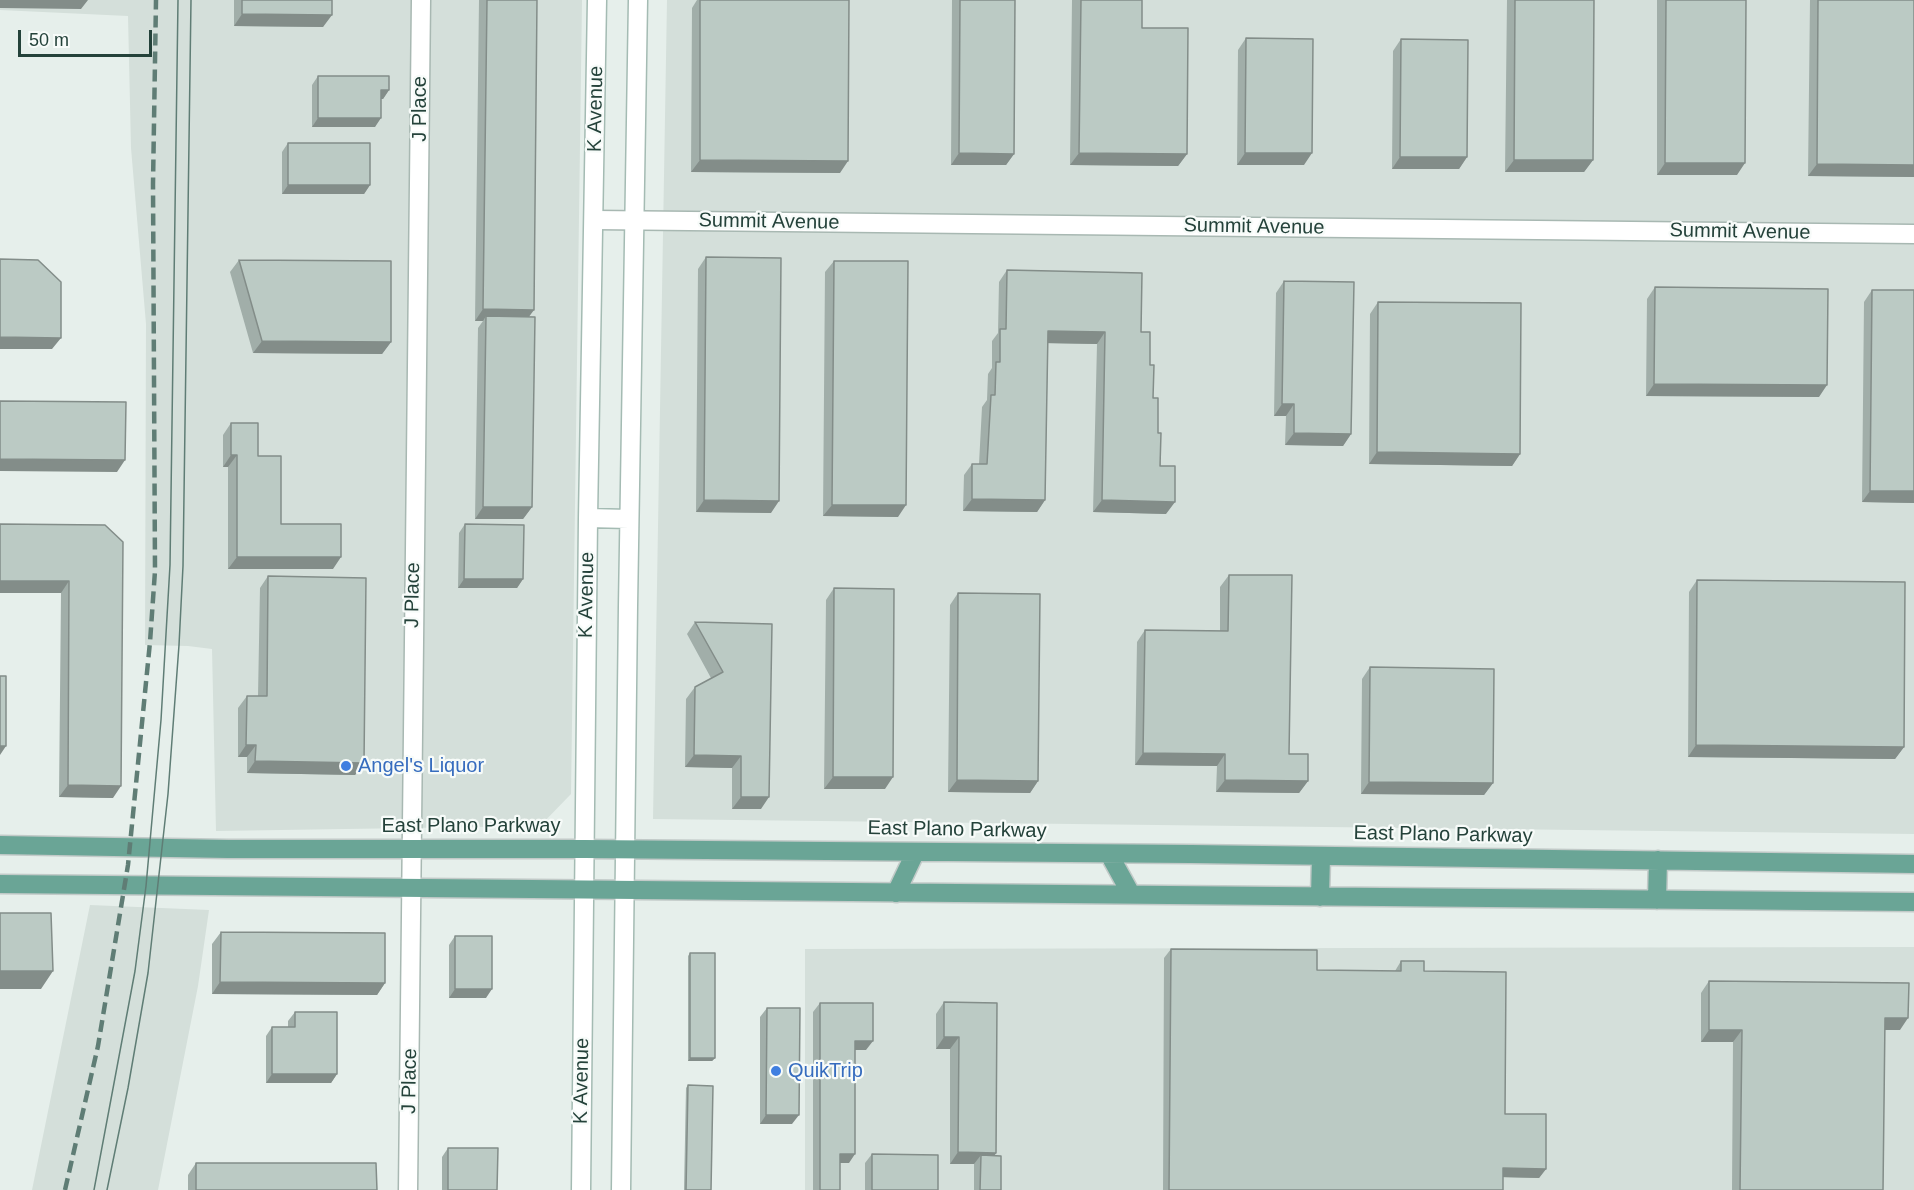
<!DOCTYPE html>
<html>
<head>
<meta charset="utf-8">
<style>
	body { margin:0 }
	#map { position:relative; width:1914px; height:1190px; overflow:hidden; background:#e6efeb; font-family:Arial,sans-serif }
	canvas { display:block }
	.scale { position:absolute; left:18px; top:30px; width:134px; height:27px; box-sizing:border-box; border:3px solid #24423a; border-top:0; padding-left:8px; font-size:18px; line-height:21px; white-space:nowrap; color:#24423a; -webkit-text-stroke:4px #f7fbf9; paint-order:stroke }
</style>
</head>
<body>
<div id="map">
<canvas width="1914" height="1190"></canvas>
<div class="scale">50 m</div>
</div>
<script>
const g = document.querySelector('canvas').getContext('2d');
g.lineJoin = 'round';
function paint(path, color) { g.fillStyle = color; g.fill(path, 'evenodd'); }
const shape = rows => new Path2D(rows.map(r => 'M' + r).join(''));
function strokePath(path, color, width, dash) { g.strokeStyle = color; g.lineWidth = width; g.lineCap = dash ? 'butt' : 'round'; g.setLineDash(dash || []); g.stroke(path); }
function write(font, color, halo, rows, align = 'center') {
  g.font = font + ' Arial,sans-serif'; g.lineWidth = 4.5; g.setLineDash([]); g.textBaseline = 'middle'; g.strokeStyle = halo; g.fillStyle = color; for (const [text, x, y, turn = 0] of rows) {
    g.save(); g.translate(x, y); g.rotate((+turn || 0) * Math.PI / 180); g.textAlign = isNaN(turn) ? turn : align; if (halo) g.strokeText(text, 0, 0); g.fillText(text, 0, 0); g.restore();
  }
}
const built = shape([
	[0,0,582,0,571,794,540,826,216,831,212,649,188,646,145,645,146,324,131,148,128,16,0,10],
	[667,0,1914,0,1914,834,653,819],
	[90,905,209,910,198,986,158,1190,32,1190],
	[1914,947,1914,1190,805,1190,805,949]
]);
const street = shape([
	[595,220,1914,234],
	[408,1190,421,0]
]);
const secondary = shape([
	[588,518,629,519],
	[581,1190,588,518,597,0],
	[621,1190,628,606,638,0]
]);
const primary = shape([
	[0,845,228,849,585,849,1191,854,1914,864],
	[1109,854,1131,894],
	[0,884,1914,902],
	[896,893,915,853],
	[1320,897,1321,856],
	[1657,900,1658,860]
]);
const tram = shape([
	[94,1190,135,971,146,886,161,720,170,565,178,0],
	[107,1190,128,1088,148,973,168,794,179,645,183,566,191,0]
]);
const rail = shape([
	[65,1190,98,1046,128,865,150,642,155,571,153,184,156,0]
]);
const wall = shape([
	[234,0,332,0,323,27,234,26],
	[479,0,537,0,529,317,532,507,523,519,475,519,478,328,483,321,475,321],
	[697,0,700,0,840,173,691,172,692,8],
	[952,0,1015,0,1014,154,1006,165,951,165],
	[1072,0,1142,0,1142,28,1187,154,1178,166,1070,165],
	[1507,0,1594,0,1593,160,1584,172,1505,172],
	[1657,0,1746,0,1737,175,1657,175],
	[1810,0,1914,0,1914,177,1808,176],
	[1246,38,1304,165,1237,165,1238,50],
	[1401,39,1467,157,1459,169,1392,169,1393,51],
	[318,76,389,90,383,99,381,99,375,127,312,127,312,85],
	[288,143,370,185,364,194,282,194,282,152],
	[706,257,771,513,696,512,698,269],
	[239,260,391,342,382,354,253,353,230,272],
	[834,261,898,517,823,516,825,272],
	[1007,270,1141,332,1150,365,1166,514,1093,512,1097,344,1048,343,1045,500,1037,512,963,511,964,475,972,464,979,464,982,407,987,400,988,374,992,368,992,341,998,333,999,282],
	[1284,281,1351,434,1343,446,1285,445,1286,416,1274,416,1276,293],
	[1655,287,1819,397,1646,396,1647,299],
	[1872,290,1914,290,1914,503,1862,502,1864,302],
	[1378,302,1520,454,1512,466,1369,464,1370,314],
	[231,423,258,456,281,524,333,569,228,569,228,467,223,467,223,435],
	[0,524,105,525,113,798,59,797,61,593,0,593],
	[465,524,523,579,517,588,458,588,459,533],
	[1229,575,1289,754,1308,781,1299,793,1216,792,1217,766,1135,765,1137,642,1145,630,1220,631,1220,587],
	[268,576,364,763,355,775,247,773,247,757,238,757,238,708,247,696,258,696,260,588],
	[1697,580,1904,747,1895,759,1688,757,1689,592],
	[834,588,885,789,824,789,826,600],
	[958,593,1038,781,1030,793,948,792,950,605],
	[695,622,772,624,761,809,732,809,732,768,685,767,686,699,695,687,711,678,687,634],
	[1370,667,1493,783,1484,795,1361,794,1362,679],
	[221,932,385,983,377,995,212,994,212,944],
	[455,936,486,998,449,998,449,945],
	[1171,949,1317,970,1395,971,1401,961,1424,971,1505,1114,1546,1169,1539,1178,1503,1177,1503,1190,1163,1190,1164,958],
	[690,953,715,1058,712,1061,688,1061,688,956],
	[1709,981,1900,1030,1885,1030,1883,1190,1732,1190,1733,1042,1701,1042,1701,993],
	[944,1002,997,1003,996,1153,995,1155,1001,1190,974,1190,974,1164,950,1164,950,1049,936,1049,936,1014],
	[820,1003,866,1050,855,1050,849,1163,840,1163,840,1190,813,1190,813,1012],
	[767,1008,792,1124,760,1124,760,1017],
	[295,1012,337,1074,331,1083,266,1083,266,1036,272,1027,288,1027,288,1021],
	[688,1085,711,1190,684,1190,686,1088],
	[448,1148,497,1190,442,1190,442,1157],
	[872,1154,938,1190,865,1190,865,1163],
	[196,1163,377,1190,188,1190,188,1175]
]);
const shadedWall = shape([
	[0,0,88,0,81,9,0,8],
	[242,14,332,15,323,27,234,26],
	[381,90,389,90,383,99,375,99],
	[318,118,381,118,375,127,312,127],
	[959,153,1014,154,1006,165,951,165],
	[1079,153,1187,154,1178,166,1070,165],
	[1245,153,1312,153,1304,165,1237,165],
	[1400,157,1467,157,1459,169,1392,169],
	[700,160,848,161,840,173,691,172],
	[1514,160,1593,160,1584,172,1505,172],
	[1665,163,1745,163,1737,175,1657,175],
	[1817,164,1914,165,1914,177,1808,176],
	[288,185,370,185,364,194,282,194],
	[483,309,534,310,525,322,486,316,483,321,475,321],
	[1048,331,1105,332,1097,344,1040,343],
	[0,337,61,338,52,349,0,349],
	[262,341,391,342,382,354,253,353],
	[1654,384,1827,385,1819,397,1646,396],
	[1282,404,1294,404,1286,416,1274,416],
	[1294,433,1351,434,1343,446,1285,445],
	[1377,452,1520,454,1512,466,1369,464],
	[231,455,237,455,228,467,223,467],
	[0,459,125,460,117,472,0,471],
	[1870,491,1914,491,1914,503,1862,502],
	[972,499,1045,500,1037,512,963,511],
	[704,500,779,501,771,513,696,512],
	[1102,500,1175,502,1166,514,1093,512],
	[832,505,906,505,898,517,823,516],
	[483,507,532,507,523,519,475,519],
	[237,557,341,557,333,569,228,569],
	[464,579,523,579,517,588,458,588],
	[0,581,69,581,61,593,0,593],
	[246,745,256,745,247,757,238,757],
	[1696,745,1904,747,1895,759,1688,757],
	[0,746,6,746,0,755],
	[1143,753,1225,754,1217,766,1135,765],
	[694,755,741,756,732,768,685,767],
	[255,761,364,763,355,775,247,773],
	[833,777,893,777,885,789,824,789],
	[957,780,1038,781,1030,793,948,792],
	[1225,780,1308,781,1299,793,1216,792],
	[1369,782,1493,783,1484,795,1361,794],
	[68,785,121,786,113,798,59,797],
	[741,797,769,797,761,809,732,809],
	[0,971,53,971,41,989,0,989],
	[220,982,385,983,377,995,212,994],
	[455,989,492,989,486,998,449,998],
	[1885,1018,1908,1018,1900,1030,1877,1030],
	[1709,1030,1742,1030,1733,1042,1701,1042],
	[944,1037,959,1037,950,1049,936,1049],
	[855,1041,873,1041,866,1050,849,1050],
	[690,1058,715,1058,712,1061,688,1061],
	[272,1074,337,1074,331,1083,266,1083],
	[766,1115,799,1115,792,1124,760,1124],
	[958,1152,996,1153,988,1165,981,1155,974,1164,950,1164],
	[840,1154,855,1154,849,1163,833,1163],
	[1503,1168,1546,1169,1539,1178,1497,1177]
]);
const building = shape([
	[242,0,332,0,332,15,242,14,242,0],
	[487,0,537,0,534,310,483,309,487,0],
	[700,0,849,0,848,161,700,160,700,0],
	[960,0,1015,0,1014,154,959,153,960,0],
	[1081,0,1142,0,1142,28,1188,28,1187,154,1079,153,1081,0],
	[1515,0,1594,0,1593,160,1514,160,1515,0],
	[1666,0,1746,0,1745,163,1665,163,1666,0],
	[1818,0,1914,0,1914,165,1817,164,1818,0],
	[1246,38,1313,39,1312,153,1245,153,1246,38],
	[1401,39,1468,40,1467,157,1400,157,1401,39],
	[318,76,389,76,389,90,381,90,381,118,318,118,318,76],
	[288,143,370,143,370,185,288,185,288,143],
	[706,257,781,258,779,501,704,500,706,257],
	[0,259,38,260,61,282,61,338,0,337,0,259],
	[239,260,391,261,391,342,262,341,239,260],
	[834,261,908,261,906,505,832,505,834,261],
	[1007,270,1142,273,1141,332,1150,332,1150,365,1154,365,1153,398,1158,398,1158,433,1161,433,1160,466,1175,466,1175,502,1102,500,1105,332,1048,331,1045,500,972,499,972,464,987,464,991,395,995,395,996,362,1000,362,1000,329,1006,329,1007,270],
	[1284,281,1354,282,1351,434,1294,433,1294,404,1282,404,1284,281],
	[1655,287,1828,289,1827,385,1654,384,1655,287],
	[1872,290,1914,290,1914,491,1870,491,1872,290],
	[1378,302,1521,303,1520,454,1377,452,1378,302],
	[486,316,535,317,532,507,483,507,486,316],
	[0,401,126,402,125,460,0,459,0,401],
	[231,423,258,423,258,456,281,456,281,524,341,524,341,557,237,557,237,455,231,455,231,423],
	[0,524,105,525,123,542,121,786,68,785,69,581,0,581,0,524],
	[465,524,524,525,523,579,464,579,465,524],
	[1229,575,1292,575,1289,754,1308,754,1308,781,1225,780,1225,754,1143,753,1145,630,1228,631,1229,575],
	[268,576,366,578,364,763,255,761,256,745,246,745,247,696,267,696,268,576],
	[1697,580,1905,582,1904,747,1696,745,1697,580],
	[834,588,894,589,893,777,833,777,834,588],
	[958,593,1040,594,1038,781,957,780,958,593],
	[695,622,772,624,769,797,741,797,741,756,694,755,695,687,723,672,695,622],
	[1370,667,1494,669,1493,783,1369,782,1370,667],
	[0,676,6,676,6,746,0,746,0,676],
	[0,913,51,913,53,971,0,971,0,913],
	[221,932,385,933,385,983,220,982,221,932],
	[455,936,492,936,492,989,455,989,455,936],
	[1171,949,1317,950,1317,970,1401,971,1401,961,1424,961,1424,971,1506,972,1505,1114,1546,1114,1546,1169,1503,1168,1503,1190,1169,1190,1171,949],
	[690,953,715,953,715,1058,690,1058,690,953],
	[1709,981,1909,983,1908,1018,1885,1018,1883,1190,1740,1190,1742,1030,1709,1030,1709,981],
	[944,1002,997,1003,996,1153,958,1152,959,1037,944,1037,944,1002],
	[820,1003,873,1003,873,1041,855,1041,855,1154,840,1154,840,1190,820,1190,820,1003],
	[767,1008,800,1008,799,1115,766,1115,767,1008],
	[295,1012,337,1012,337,1074,272,1074,272,1027,295,1027,295,1012],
	[688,1085,713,1086,711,1190,686,1190,688,1085],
	[448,1148,498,1148,497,1190,448,1190,448,1148],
	[872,1154,938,1155,938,1190,872,1190,872,1154],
	[981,1155,1001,1156,1001,1190,980,1190,981,1155],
	[196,1163,376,1163,377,1190,196,1190,196,1163]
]);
const markers = [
	[346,766,6,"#3f7fe0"],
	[776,1071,6,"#3f7fe0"]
];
const streetNames = [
	["J Place",420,109,-90],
	["K Avenue",596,109,-89],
	["Summit Avenue",769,222,1],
	["Summit Avenue",1254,227,1],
	["Summit Avenue",1740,232,1],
	["J Place",413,595,-89],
	["K Avenue",587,595,-89],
	["East Plano Parkway",471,826],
	["East Plano Parkway",957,830,1],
	["East Plano Parkway",1443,835,1],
	["J Place",410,1081,-89],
	["K Avenue",582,1081,-89]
];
const shopNames = [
	["Angel's Liquor",358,766],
	["QuikTrip",788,1071]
];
paint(built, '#d4dfda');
strokePath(street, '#a8b8b2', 21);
strokePath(secondary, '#a4bbb3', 21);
strokePath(primary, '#c2cac8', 21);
strokePath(street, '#fff', 18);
strokePath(secondary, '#fff', 18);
strokePath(primary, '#6aa596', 18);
strokePath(tram, '#5f7d75', 1.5);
strokePath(rail, '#5f7d75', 4.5, [12, 6]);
paint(wall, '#a1aea9');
paint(shadedWall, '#838d89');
paint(building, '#bbcac4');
strokePath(building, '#838d89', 1.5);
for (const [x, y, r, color] of markers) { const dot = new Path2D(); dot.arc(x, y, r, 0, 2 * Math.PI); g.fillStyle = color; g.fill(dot); strokePath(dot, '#f7fbf9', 2); }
write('20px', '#24423a', '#f7fbf9', streetNames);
write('20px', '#366cbe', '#f7fbf9', shopNames, 'left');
</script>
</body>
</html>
